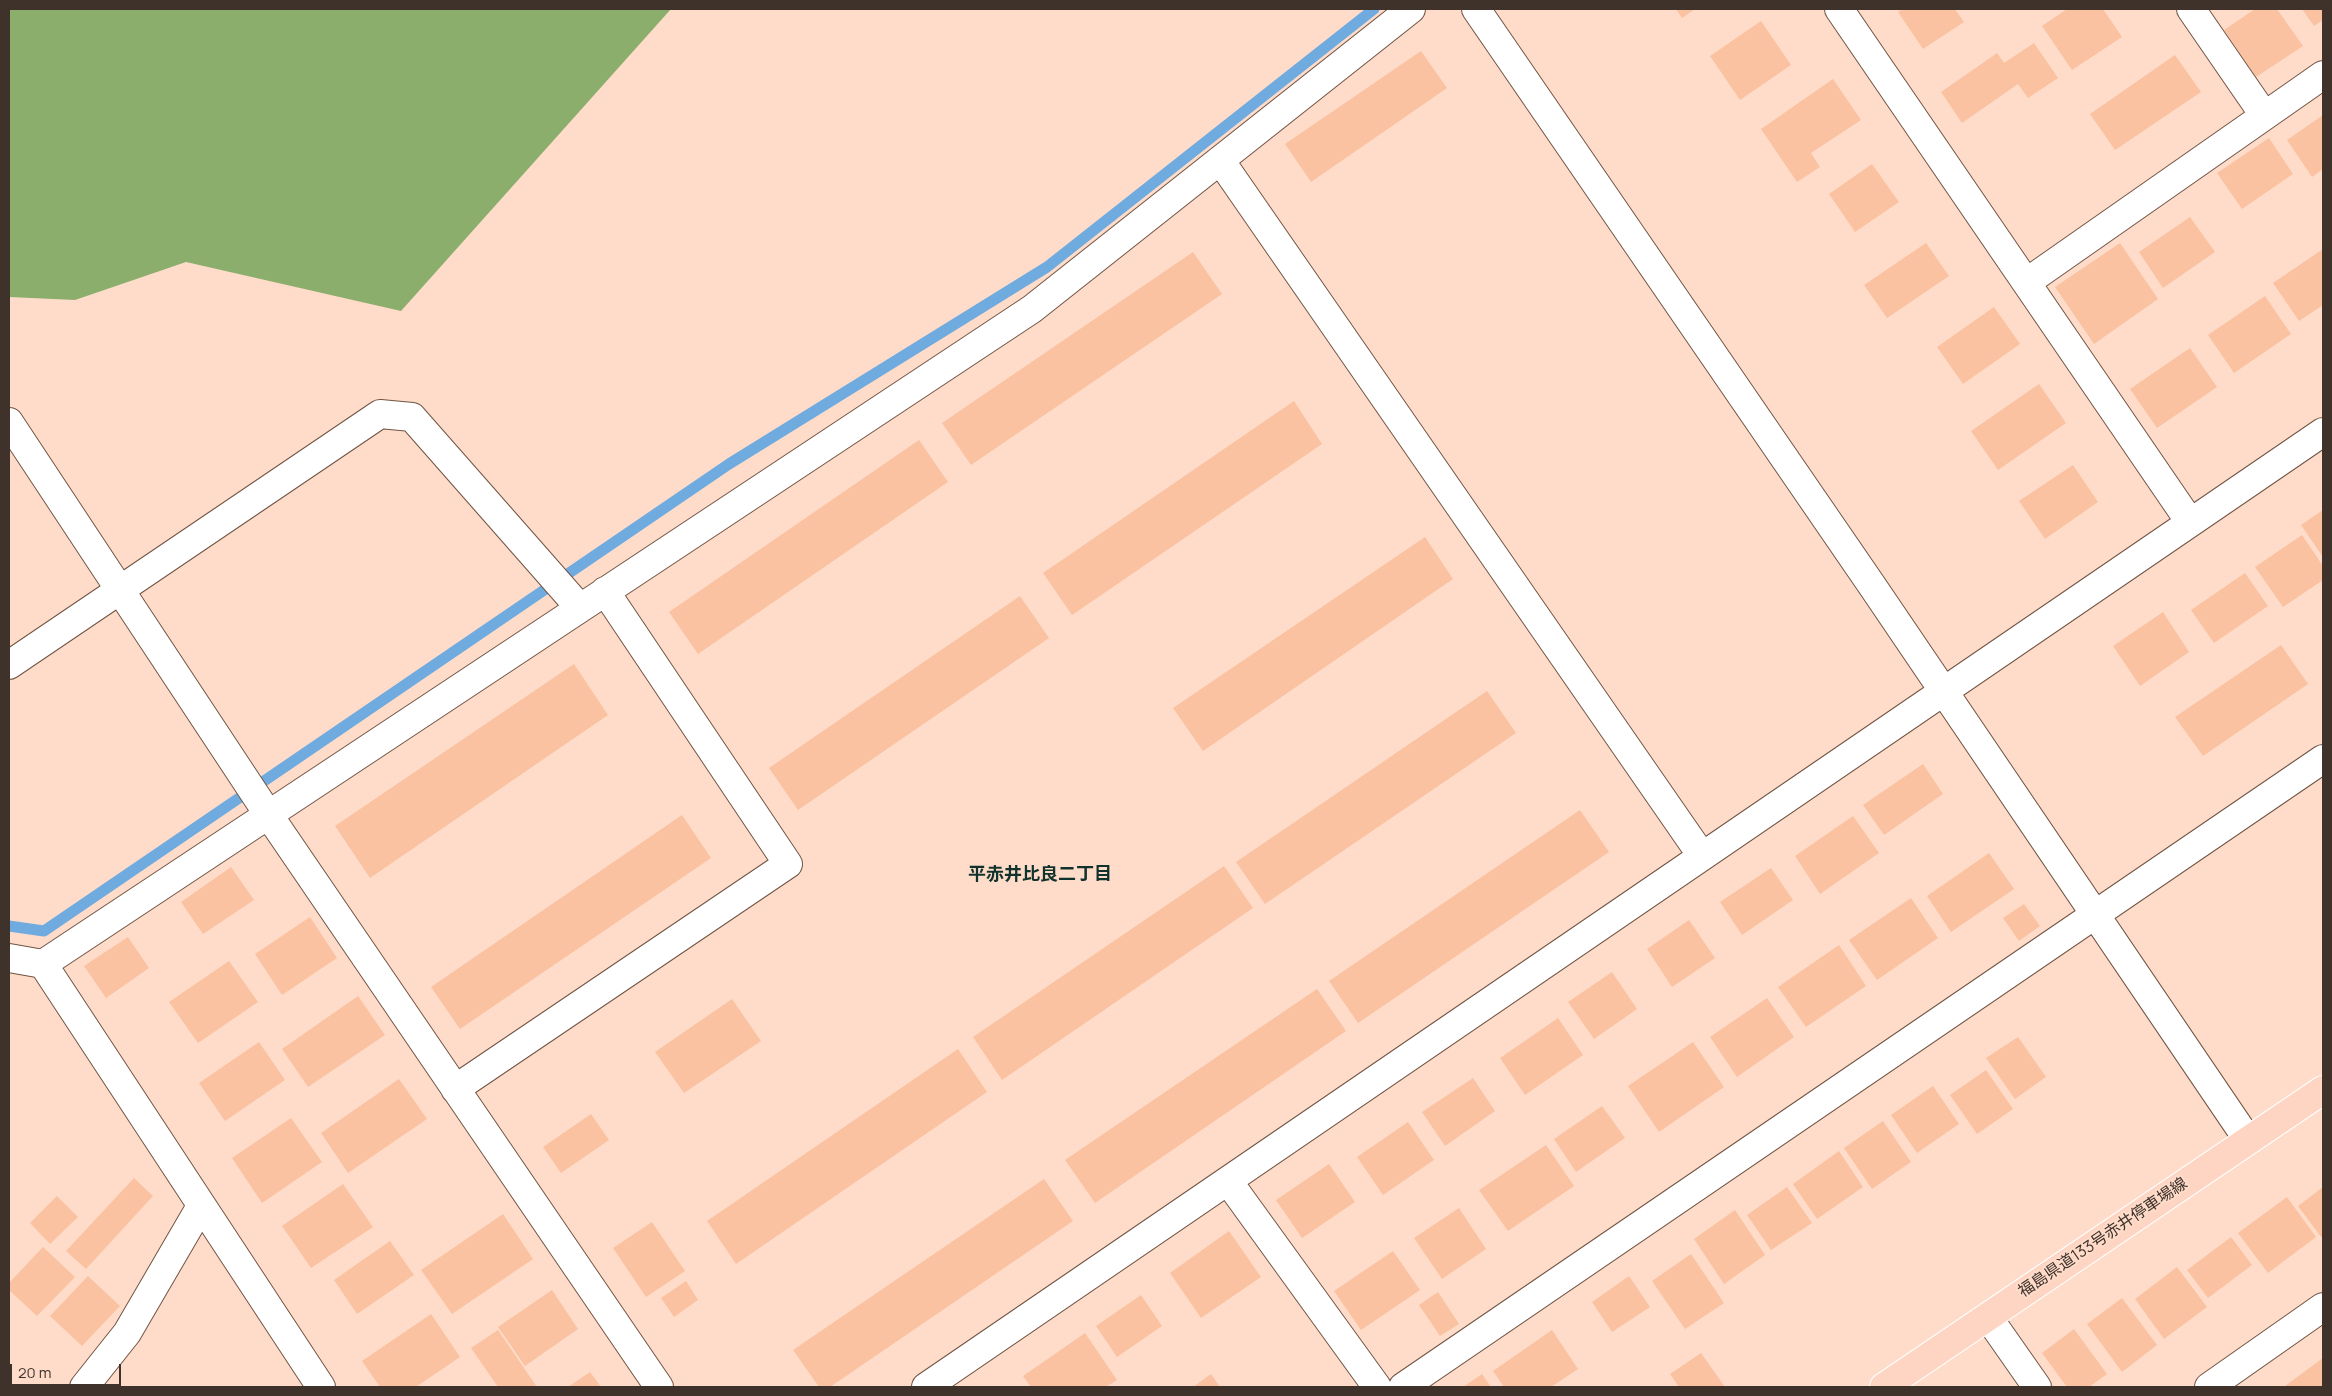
<!DOCTYPE html>
<html>
<head>
<meta charset="utf-8">
<style>
	body { margin:0 }
	#map { position:relative; width:2332px; height:1396px; overflow:hidden; background:#fedcc9; font-family:Manrope,sans-serif }
	canvas { display:block }
	.frame { position:absolute; inset:0; border:10px solid #3f322b; pointer-events:none }
	.scale { position:absolute; left:10px; top:1364px; width:111px; height:22px; box-sizing:border-box; border:2px solid #3f322b; border-top:0; padding-left:6px; font-size:15px; line-height:18px; white-space:nowrap; color:#3f322b; -webkit-text-stroke:4px #fedcc9; paint-order:stroke }
</style>
</head>
<body>
<div id="map">
<canvas width="2332" height="1396"></canvas>
<div class="frame"></div>
<div class="scale">20 m</div>
</div>
<script>
const g = document.querySelector('canvas').getContext('2d');
g.lineJoin = 'round';
function paint(path, color) { g.fillStyle = color; g.fill(path, 'evenodd'); }
const shape = rows => new Path2D(rows.map(r => 'M' + r).join(''));
function strokePath(path, color, width, dash) { g.strokeStyle = color; g.lineWidth = width; g.lineCap = dash ? 'butt' : 'round'; g.setLineDash(dash || []); g.stroke(path); }
function write(font, color, halo, rows, align = 'center') {
  g.font = font + ' Manrope,"Noto Sans JP",sans-serif'; g.lineWidth = 4; g.setLineDash([]); g.textBaseline = 'middle'; g.strokeStyle = halo; g.fillStyle = color; for (const [text, x, y, turn = 0] of rows) {
    g.save(); g.translate(x, y); g.rotate((+turn || 0) * Math.PI / 180); g.textAlign = isNaN(turn) ? turn : align; if (halo) g.strokeText(text, 0, 0); g.fillText(text, 0, 0); g.restore();
  }
}
const forest = shape([
	[9,9,671,9,401,311,186,262,75,300,9,297]
]);
const stream = shape([
	[9,926,44,931,729,464,1047,267,1374,9]
]);
const building = shape([
	[1676,9,1695,9,1682,18],
	[1902,9,1955,9,1964,22,1923,49,1898,12],
	[2067,9,2103,9,2122,37,2072,70,2042,26],
	[2255,9,2277,9,2303,46,2256,77,2224,30],
	[2302,9,2323,9,2323,20,2314,26],
	[1761,21,1791,65,1740,100,1710,56],
	[2034,43,2058,78,2028,98,2018,84,1962,123,1941,92,1997,53,2004,63],
	[1421,51,1447,88,1311,182,1285,144],
	[2175,55,2201,92,2115,150,2090,114],
	[1833,79,1861,120,1811,153,1820,167,1797,182,1761,129],
	[2323,115,2323,169,2312,177,2287,140],
	[2269,138,2293,174,2242,209,2217,173],
	[1872,164,1899,202,1855,232,1829,194],
	[2190,217,2215,252,2163,288,2139,252],
	[1926,243,1949,276,1887,318,1864,285],
	[2120,243,2158,299,2094,344,2055,287],
	[2323,249,2323,305,2299,321,2273,283],
	[1193,252,1222,294,971,465,942,423],
	[2265,296,2291,334,2234,373,2208,335],
	[1994,307,2020,344,1963,384,1937,347],
	[2190,348,2217,387,2157,428,2130,389],
	[2039,384,2066,423,1998,470,1971,431],
	[1294,401,1322,444,1072,615,1043,573],
	[919,440,948,482,698,654,669,612],
	[2073,465,2098,502,2045,539,2019,501],
	[2323,510,2323,557,2301,525],
	[2302,535,2323,566,2323,580,2283,607,2255,567],
	[1425,537,1453,579,1203,751,1173,708],
	[2245,573,2268,606,2214,643,2191,610],
	[1020,596,1049,638,798,810,769,768],
	[2163,612,2189,652,2140,686,2113,646],
	[2281,645,2308,684,2203,756,2175,717],
	[574,664,608,715,370,878,335,826],
	[1487,691,1516,733,1265,904,1236,862],
	[1923,764,1943,794,1884,835,1863,805],
	[1580,810,1609,852,1358,1023,1329,981],
	[682,815,711,858,460,1029,431,987],
	[1853,816,1879,853,1820,894,1795,856],
	[1989,853,2014,889,1951,932,1927,896],
	[1224,866,1253,908,1002,1080,973,1037],
	[231,867,254,900,203,934,181,902],
	[1771,868,1793,900,1742,935,1720,902],
	[1911,898,1938,938,1877,980,1849,940],
	[2024,904,2040,926,2019,941,2003,918],
	[310,917,337,958,282,995,255,954],
	[1689,920,1715,958,1672,987,1647,949],
	[128,937,149,968,106,998,84,966],
	[1839,945,1866,986,1806,1027,1778,987],
	[229,961,258,1002,198,1043,169,1002],
	[1612,972,1637,1009,1594,1039,1568,1002],
	[1317,989,1346,1031,1095,1203,1065,1160],
	[358,996,385,1035,308,1087,282,1049],
	[1767,998,1794,1037,1737,1077,1710,1037],
	[732,999,761,1041,684,1093,655,1052],
	[1558,1018,1583,1055,1525,1095,1500,1058],
	[2018,1037,2046,1077,2015,1099,1986,1058],
	[259,1042,285,1080,225,1121,199,1083],
	[1693,1042,1724,1087,1659,1132,1628,1086],
	[958,1049,987,1092,736,1264,707,1221],
	[1986,1070,2013,1109,1977,1134,1950,1095],
	[1473,1078,1495,1111,1445,1146,1422,1112],
	[399,1079,427,1119,348,1173,321,1133],
	[1933,1086,1959,1124,1917,1153,1891,1115],
	[1602,1106,1625,1138,1576,1172,1554,1139],
	[591,1114,609,1140,561,1173,543,1147],
	[291,1118,322,1162,262,1203,232,1158],
	[1883,1121,1911,1162,1872,1189,1844,1148],
	[1408,1122,1434,1160,1383,1195,1357,1157],
	[1546,1145,1574,1186,1508,1231,1479,1190],
	[1839,1151,1863,1187,1817,1219,1793,1184],
	[1329,1164,1355,1202,1302,1238,1276,1200],
	[134,1178,153,1196,86,1269,66,1251],
	[1044,1179,1073,1221,830,1387,819,1387,793,1350],
	[343,1184,373,1227,311,1268,282,1226],
	[1787,1187,1812,1223,1771,1250,1747,1215],
	[2323,1187,2323,1235,2321,1237,2298,1206],
	[57,1196,78,1217,50,1244,30,1223],
	[2287,1197,2316,1237,2268,1273,2238,1233],
	[1459,1208,1486,1249,1442,1279,1414,1238],
	[1735,1210,1765,1255,1724,1284,1694,1239],
	[503,1214,533,1259,452,1314,421,1270],
	[652,1222,685,1271,646,1297,613,1248],
	[1229,1231,1261,1277,1201,1318,1170,1273],
	[2231,1237,2252,1265,2208,1298,2187,1270],
	[390,1241,414,1275,357,1314,334,1280],
	[43,1247,75,1277,37,1316,9,1290,9,1283],
	[1393,1251,1420,1290,1361,1330,1334,1291],
	[1691,1254,1724,1303,1685,1329,1652,1281],
	[2177,1267,2207,1307,2164,1339,2135,1299],
	[88,1276,120,1306,82,1346,50,1316],
	[1629,1276,1650,1307,1612,1332,1592,1302],
	[686,1281,698,1300,674,1317,661,1298],
	[552,1290,578,1329,525,1366,498,1327],
	[1438,1292,1459,1324,1440,1336,1419,1305],
	[1141,1295,1162,1326,1117,1357,1096,1326],
	[2122,1298,2157,1345,2122,1372,2087,1324],
	[431,1314,460,1357,416,1387,380,1387,362,1361],
	[2074,1329,2107,1374,2089,1387,2067,1387,2042,1353],
	[498,1330,537,1387,498,1387,471,1348],
	[1552,1330,1578,1369,1551,1387,1504,1387,1493,1371],
	[1085,1333,1117,1380,1106,1387,1031,1387,1023,1376],
	[1701,1353,1725,1387,1679,1387,1670,1374],
	[2323,1358,2323,1387,2286,1387,2285,1386],
	[590,1372,601,1387,568,1387],
	[1211,1374,1220,1387,1193,1387],
	[1482,1374,1491,1387,1463,1387]
]);
const minor = shape([
	[1476,9,1873,587,2248,1140],
	[1839,9,2190,522],
	[2191,9,2264,115],
	[1220,160,1702,856],
	[2027,282,2323,75],
	[9,422,268,814,659,1387],
	[9,665,380,414,412,417,580,608],
	[9,958,43,964],
	[455,1089,788,864,605,591],
	[1228,1181,1377,1387],
	[1988,1317,2037,1387],
	[84,1387,127,1333,201,1206],
	[321,1387,43,964,1032,309,1411,9],
	[926,1387,2323,432],
	[1403,1387,2323,759],
	[2209,1387,2323,1307]
]);
const major = shape([
	[1884,1387,2323,1090]
]);
const streetNames = [
	["福島県道133号赤井停車場線",2103,1238,-34]
];
const neighbourhoodNames = [
	["平赤井比良二丁目",1040,875]
];
paint(forest, '#8cae6c');
strokePath(stream, '#70abdf', 11);
paint(building, '#fac2a1');
strokePath(minor, '#705444', 30);
strokePath(major, '#fff', 30);
strokePath(minor, '#fff', 28);
strokePath(major, '#fed4c2', 28);
write('16px', '#3f322b', '#fedcc9', streetNames);
write('bold 18px', '#10312c', '#fedcc9', neighbourhoodNames);
</script>
</body>
</html>
